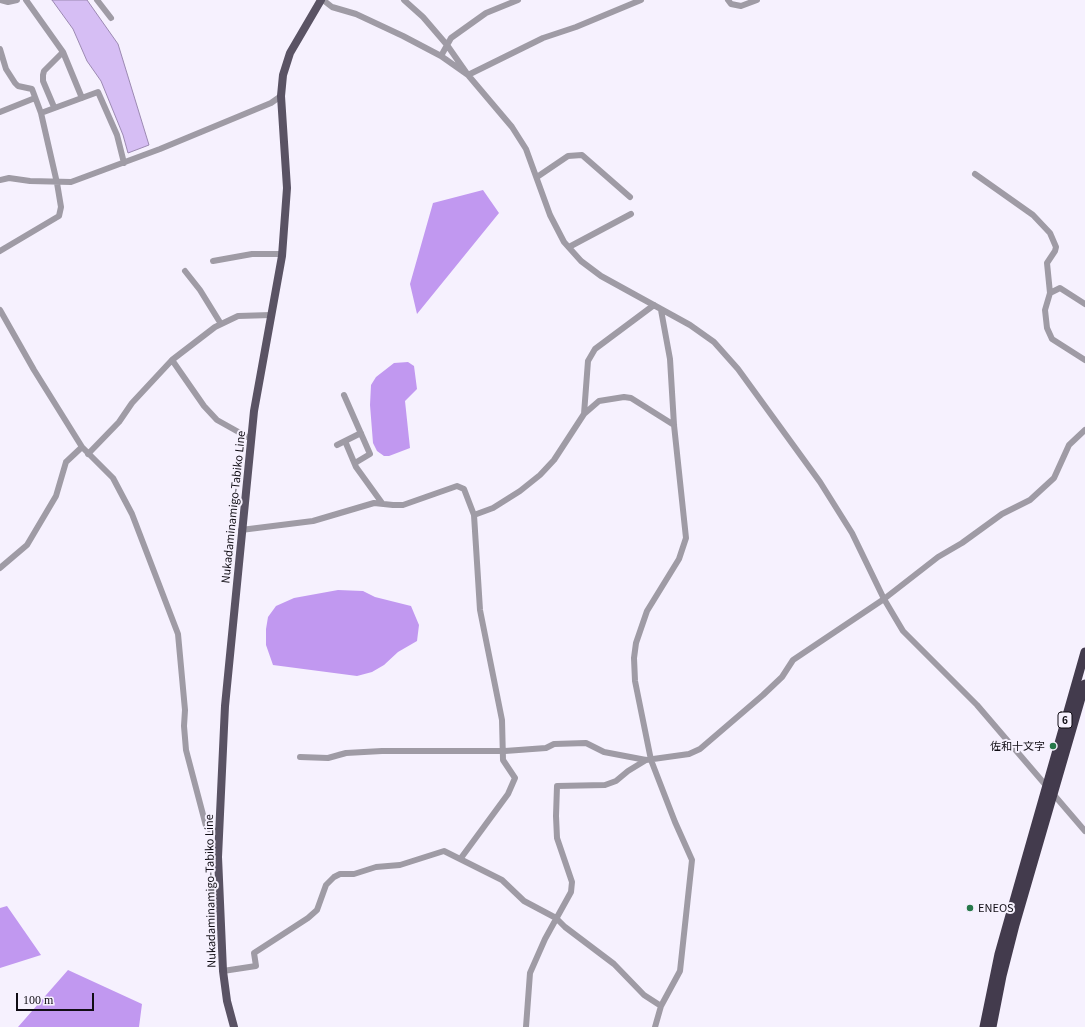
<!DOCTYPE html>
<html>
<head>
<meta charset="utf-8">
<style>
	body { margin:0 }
	#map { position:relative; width:1085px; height:1027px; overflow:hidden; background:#f6f1fe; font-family:Georgia,serif }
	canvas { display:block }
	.scale { position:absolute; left:16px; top:993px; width:78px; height:18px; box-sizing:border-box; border:2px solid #100d14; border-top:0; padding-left:5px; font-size:12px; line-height:14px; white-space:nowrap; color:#100d14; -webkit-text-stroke:3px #f6f1fe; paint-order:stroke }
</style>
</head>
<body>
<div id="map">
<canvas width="1085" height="1027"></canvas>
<div class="scale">100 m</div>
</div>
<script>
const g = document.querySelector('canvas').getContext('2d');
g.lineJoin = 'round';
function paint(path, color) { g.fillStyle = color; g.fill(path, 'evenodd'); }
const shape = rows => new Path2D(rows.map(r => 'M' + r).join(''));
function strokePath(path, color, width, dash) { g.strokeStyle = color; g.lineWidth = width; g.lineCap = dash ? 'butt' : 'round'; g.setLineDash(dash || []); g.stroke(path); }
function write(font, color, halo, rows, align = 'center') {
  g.font = font + ' Georgia,"Noto Sans JP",serif'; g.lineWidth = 4; g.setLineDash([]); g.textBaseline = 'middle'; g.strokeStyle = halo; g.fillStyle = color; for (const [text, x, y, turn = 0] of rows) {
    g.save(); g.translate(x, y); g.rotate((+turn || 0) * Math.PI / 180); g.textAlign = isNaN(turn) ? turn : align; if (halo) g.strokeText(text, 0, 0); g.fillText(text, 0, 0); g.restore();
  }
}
const forest = shape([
	[483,190,499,213,417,314,410,284,433,203],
	[408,362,414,366,417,389,405,401,410,448,389,456,384,456,377,451,373,443,370,405,371,385,376,377,394,363],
	[338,590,363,591,375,597,411,606,419,625,417,641,398,652,384,665,372,672,357,676,273,665,266,645,266,629,268,617,276,606,294,598],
	[7,906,41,955,0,968,0,908],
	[68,970,142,1004,139,1027,18,1027]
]);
const water = shape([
	[52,0,87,0,118,44,149,145,128,153,123,135,101,81,87,61,73,29,52,0]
]);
const minor = shape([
	[0,0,8,2,17,0],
	[26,0,63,52,82,98],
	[97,0,111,18],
	[323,0,332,7,356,14,403,36,441,56,468,75,512,127,526,149,550,215,564,242,581,261,601,276,690,325,714,342,738,369,820,482,852,533,884,599,903,631,977,705,1085,831],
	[404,0,423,17,447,45,468,75,543,38,576,27,641,0],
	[728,0,731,4,741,6,757,0],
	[0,49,6,69,15,83,18,86,32,89,41,113,98,92,117,135,124,163],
	[441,56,451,38,486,13,518,0],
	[54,107,43,81,43,75,44,71,63,52],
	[0,112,35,98],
	[975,174,1033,215,1050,233,1056,247,1055,251,1047,263,1050,293],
	[537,177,568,156,582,155,630,197],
	[0,180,9,178,30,181,71,182,160,149,271,103,281,96],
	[569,247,631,214],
	[0,251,59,216,61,207,57,183,41,113],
	[213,261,252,254,283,254],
	[185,271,200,290,221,324],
	[1085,304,1060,288,1050,293,1045,310,1047,328,1052,339,1085,360],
	[0,310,34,370,82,447,113,478,132,514,178,634,185,710,184,726,186,750,206,826,212,832,218,830],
	[172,360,204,406,217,420,251,439],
	[344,395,370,454,355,463],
	[584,414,588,361,595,349,654,305],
	[345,441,356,467,382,503],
	[337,445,361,433],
	[88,454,119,422,132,403,172,360,215,327,238,316,271,315],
	[474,515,493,508,520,491,540,475,554,460,584,414,599,401,624,397,631,398,674,425],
	[241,530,313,521,374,503,393,505,403,505,457,486,464,489,474,515,480,610,502,720,503,760,515,778,508,794,461,858],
	[0,568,27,545,56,496,66,462,82,447],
	[300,757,328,758,346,753,382,751,505,751,546,748,554,744,586,743,604,752,646,760,689,754,700,749,763,695,782,677,793,660,884,599,938,557,962,543,1002,514,1030,500,1054,478,1069,445,1085,430],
	[223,971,256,966,254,953,308,918,317,910,326,885,334,877,340,874,354,874,376,867,400,865,444,851,502,880,524,901,556,918,565,927,614,964,644,995,661,1006],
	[526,1027,530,973,545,939,571,892,572,882,557,838,556,816,557,786,605,785,616,781,628,771,646,760],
	[655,1027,661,1006,680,971,692,860,675,822,651,760,635,681,634,658,636,643,647,611,679,559,686,538,674,425,670,359,661,310]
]);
const major = shape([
	[234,1027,227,1001,223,971,218,857,225,706,254,411,282,256,287,188,281,96,283,75,290,53,321,0]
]);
const highway = shape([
	[984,1027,999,954,1016,894,1085,652],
	[992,1027,1002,976,1015,925,1085,684]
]);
const markers = [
	[1053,746,4,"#26784a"],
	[970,908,4,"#26784a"]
];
const shields = [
	[1065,720,14]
];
const shieldNames = [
	["6",1065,720]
];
const streetNames = [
	["Nukadaminamigo-Tabiko Line",233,507,-84],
	["Nukadaminamigo-Tabiko Line",210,891,-91]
];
const poiNames = [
	["佐和十文字",1045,746],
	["ENEOS",978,908,"left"]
];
paint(forest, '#c198f0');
paint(water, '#d6bef4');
strokePath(water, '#9b89b1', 1);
strokePath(minor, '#9f9ba5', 6);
strokePath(major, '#5a5364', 8);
strokePath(highway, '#433b4d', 9);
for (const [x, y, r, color] of markers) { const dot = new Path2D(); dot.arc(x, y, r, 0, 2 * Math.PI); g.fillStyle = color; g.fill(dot); strokePath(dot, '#f6f1fe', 1.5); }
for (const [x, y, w] of shields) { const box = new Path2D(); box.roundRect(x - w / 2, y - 8, w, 16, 3); g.fillStyle = '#f6f1fe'; g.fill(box); strokePath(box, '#100d14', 1); }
write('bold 10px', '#100d14', null, shieldNames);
write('11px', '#100d14', '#f6f1fe', streetNames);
write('11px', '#100d14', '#f6f1fe', poiNames, 'right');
</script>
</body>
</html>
